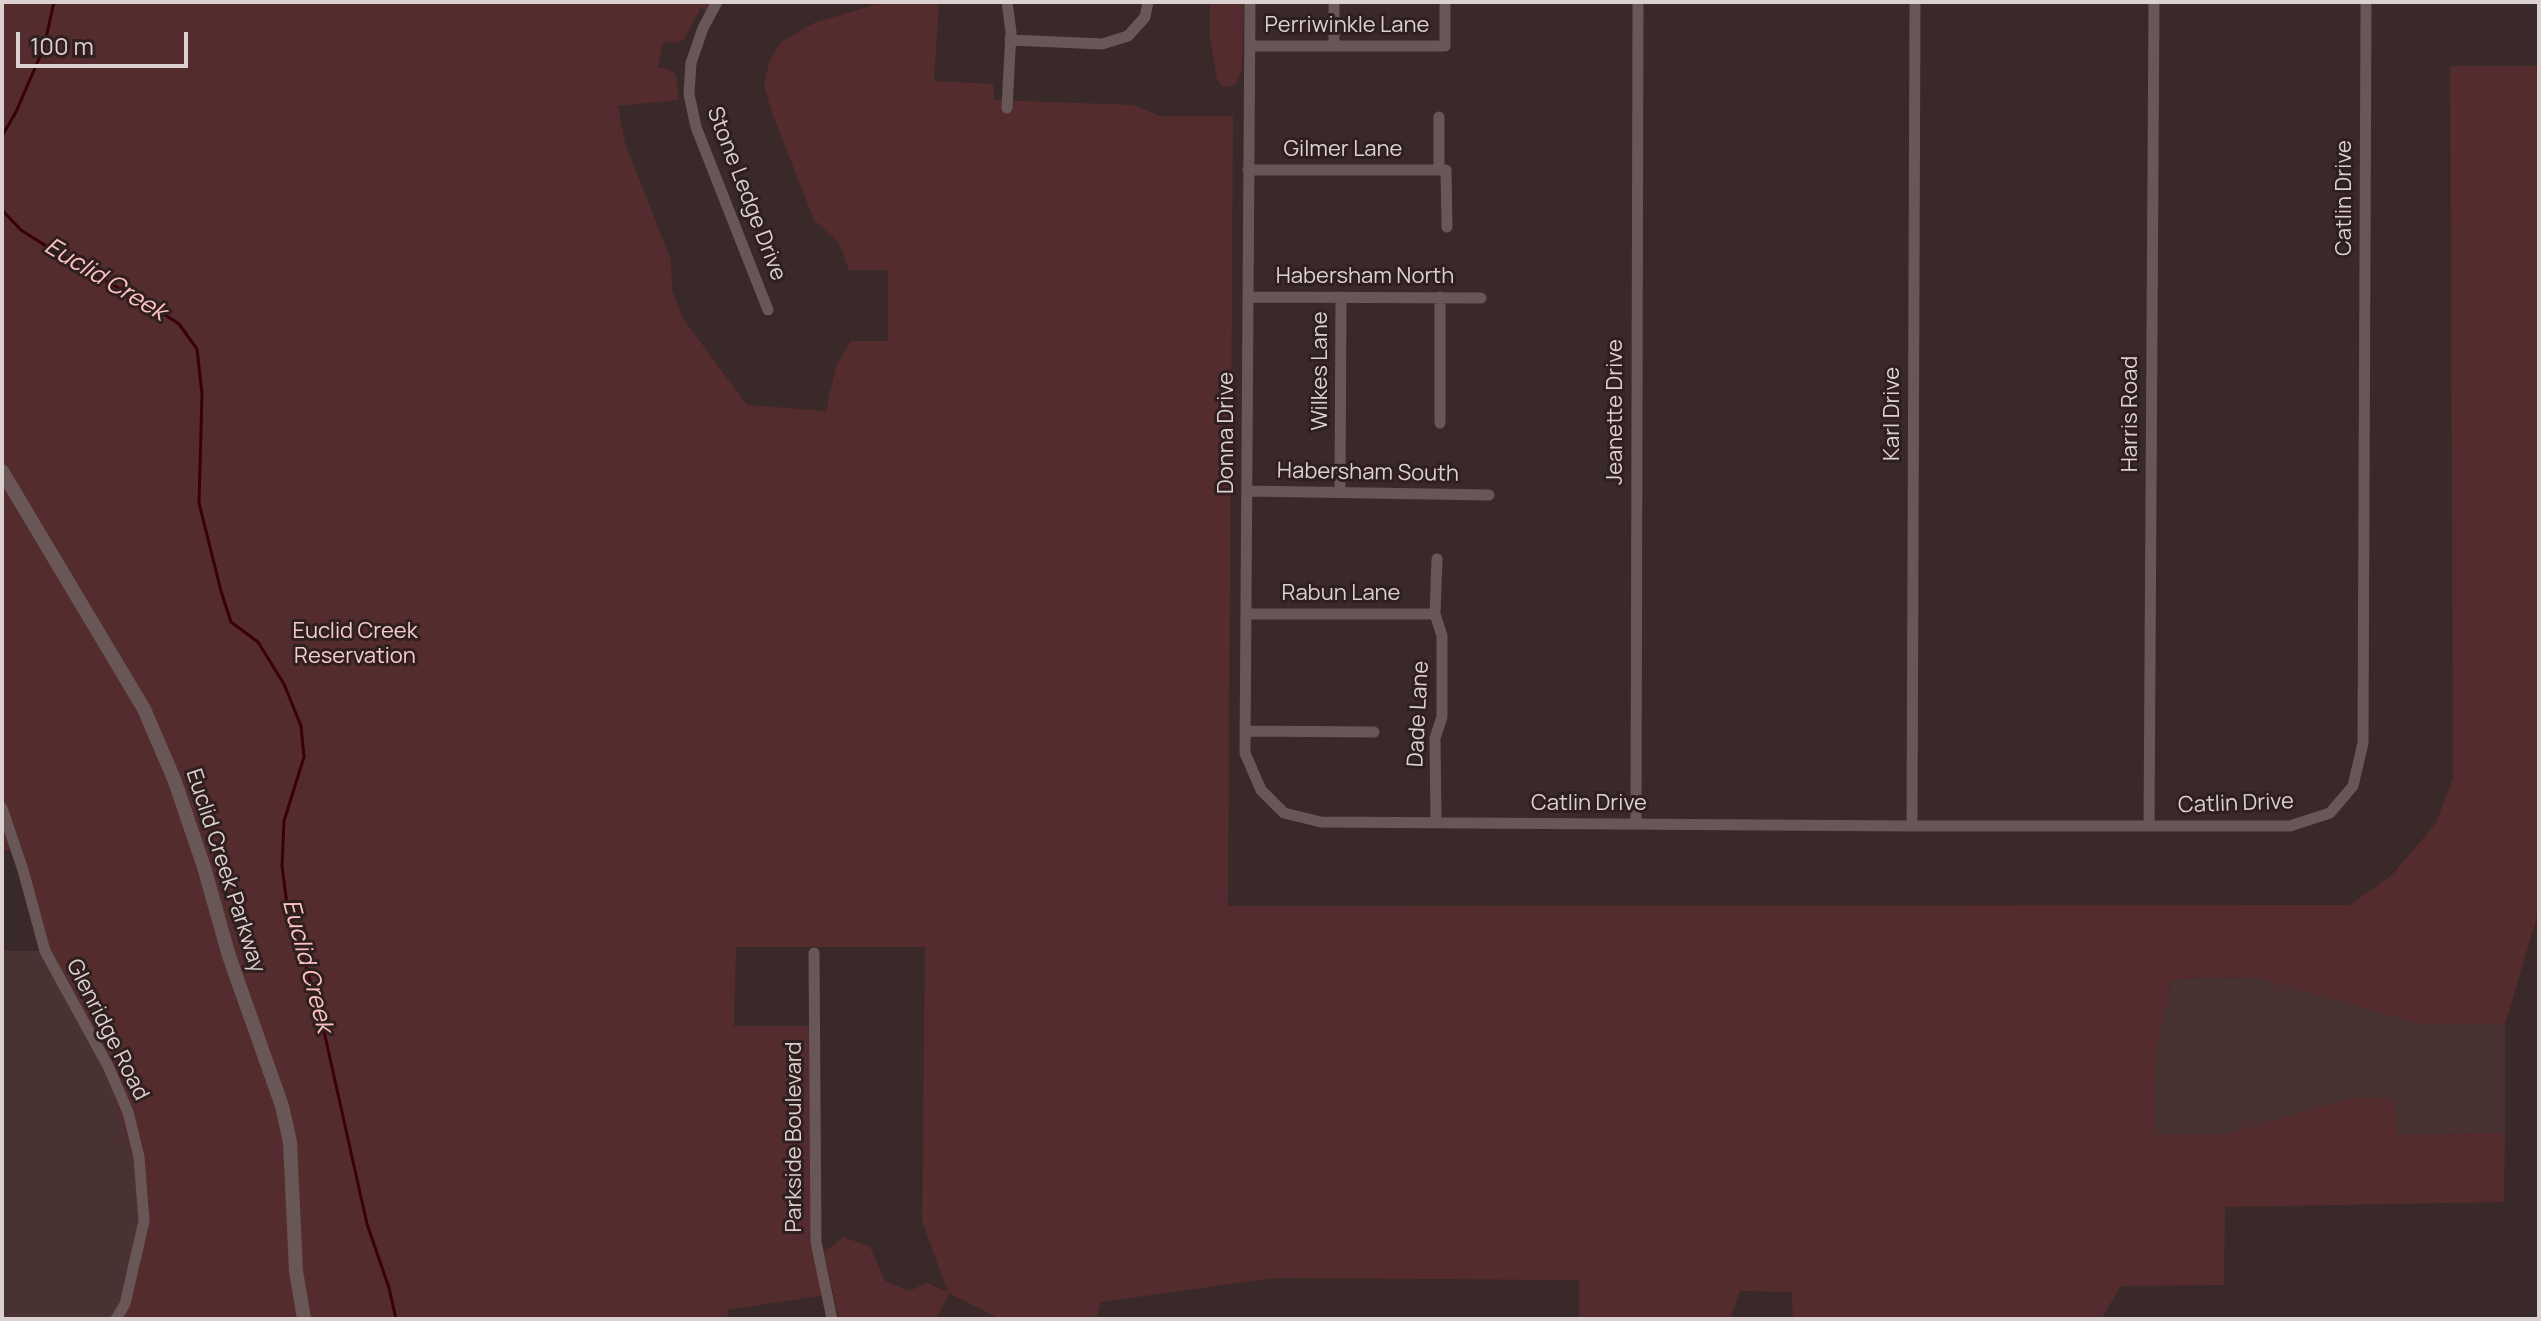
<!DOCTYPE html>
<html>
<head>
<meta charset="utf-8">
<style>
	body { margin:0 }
	#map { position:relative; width:2541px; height:1321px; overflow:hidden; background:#3a2929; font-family:Manrope,sans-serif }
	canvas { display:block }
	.frame { position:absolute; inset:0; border:4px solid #dcd1d1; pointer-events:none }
	.scale { position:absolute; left:16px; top:32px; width:172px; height:36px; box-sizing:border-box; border:4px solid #dcd1d1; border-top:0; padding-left:10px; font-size:24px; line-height:28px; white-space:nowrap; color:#dcd1d1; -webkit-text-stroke:6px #2f201f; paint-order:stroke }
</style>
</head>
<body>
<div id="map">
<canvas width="2541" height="1321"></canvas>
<div class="frame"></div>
<div class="scale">100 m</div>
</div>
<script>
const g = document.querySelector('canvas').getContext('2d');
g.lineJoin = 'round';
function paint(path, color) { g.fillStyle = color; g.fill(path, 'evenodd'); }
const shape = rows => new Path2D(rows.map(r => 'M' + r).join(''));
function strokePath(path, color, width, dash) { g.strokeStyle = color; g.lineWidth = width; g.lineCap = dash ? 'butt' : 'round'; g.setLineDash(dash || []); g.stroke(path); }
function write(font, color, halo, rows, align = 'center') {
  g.font = font + ' Manrope,sans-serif'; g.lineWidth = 6; g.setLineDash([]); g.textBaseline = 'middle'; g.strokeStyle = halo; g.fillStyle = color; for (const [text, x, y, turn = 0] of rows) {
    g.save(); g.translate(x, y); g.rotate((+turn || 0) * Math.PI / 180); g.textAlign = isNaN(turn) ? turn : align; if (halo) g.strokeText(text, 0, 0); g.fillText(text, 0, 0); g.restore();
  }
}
const built = shape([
	[2,951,45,951,128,1112,144,1221,116,1319,2,1319],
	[2254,977,2420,1024,2505,1024,2505,1133,2395,1134,2394,1097,2348,1099,2226,1134,2153,1134,2155,1053,2172,979]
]);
const green = shape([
	[2,2,717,2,710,15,701,7,684,39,676,43,663,42,658,67,670,70,676,75,679,100,618,106,625,143,671,260,672,291,684,320,747,405,826,411,836,366,851,341,888,341,888,270,849,270,839,243,814,220,771,110,764,85,769,62,781,42,814,23,884,2,939,2,934,81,993,84,994,100,1134,105,1159,116,1233,116,1228,906,2350,905,2393,874,2436,823,2453,778,2450,66,2539,66,2539,910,2505,1024,2420,1024,2254,977,2172,979,2155,1053,2154,1134,2226,1134,2348,1099,2394,1097,2396,1134,2505,1133,2504,1202,2225,1207,2224,1285,2121,1286,2101,1319,1793,1319,1792,1292,1740,1291,1730,1319,1579,1319,1579,1280,1274,1278,1101,1302,1096,1319,1000,1319,949,1293,936,1319,839,1319,824,1252,844,1237,870,1247,885,1281,909,1291,927,1283,948,1292,922,1221,925,947,736,947,734,1026,815,1026,816,1242,826,1295,727,1310,728,1319,116,1319,144,1221,142,1192,102,1056,55,971,17,849,2,851],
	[1210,2,1244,2,1242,69,1235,85,1222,87,1217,79,1210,38]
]);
const stream = shape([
	[2,136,16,112,44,47,54,2],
	[2,210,21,230,79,267,147,303,179,324,197,349,202,394,199,503,221,591,231,622,258,642,284,684,301,726,304,757,284,821,282,866,287,905,319,1009,367,1224,389,1288,396,1319]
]);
const minor = shape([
	[717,2,703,28,691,63,689,94,696,127,768,310],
	[1007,2,1011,32,1007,108],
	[1250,2,1245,753,1261,790,1284,813,1321,822,1912,826,2290,826,2330,813,2353,786,2363,743,2366,2],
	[1010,40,1102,44,1128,36,1145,17,1148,2],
	[1250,46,1445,46,1445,2],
	[1334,46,1334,2],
	[1439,117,1439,170],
	[1248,170,1446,170,1447,227],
	[1248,297,1481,298],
	[1440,297,1440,423],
	[1247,491,1489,495],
	[1340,493,1341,297],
	[1247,614,1435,614],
	[1246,731,1374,732],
	[2,808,23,870,45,951,108,1066,128,1112,139,1157,144,1221,125,1304,116,1319],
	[1436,823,1435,738,1442,717,1442,636,1435,614,1437,559],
	[1636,823,1638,2],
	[1912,826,1915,2],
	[2149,826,2154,2],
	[814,953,816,1242,832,1319]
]);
const tertiary = shape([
	[2,471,144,709,174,779,204,867,229,956,282,1106,290,1142,296,1271,304,1319]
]);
const streetNames = [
	["Perriwinkle Lane",1347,26],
	["Gilmer Lane",1343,150],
	["Stone Ledge Drive",746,194,69],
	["Catlin Drive",2345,198,-90],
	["Habersham North",1365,277],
	["Wilkes Lane",1321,371,-90],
	["Jeanette Drive",1616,412,-90],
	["Karl Drive",1893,414,-90],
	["Harris Road",2131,414,-90],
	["Donna Drive",1227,433,-90],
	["Habersham South",1368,473,1],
	["Rabun Lane",1341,594],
	["Dade Lane",1419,714,-87],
	["Catlin Drive",1589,804],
	["Catlin Drive",2236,804,-2],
	["Euclid Creek Parkway",225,871,72],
	["Glenridge Road",107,1030,63],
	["Parkside Boulevard",795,1137,-90]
];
const parkNames = [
	["Euclid Creek",355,632],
	["Reservation",355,657]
];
const waterNames = [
	["Euclid Creek",105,280,31],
	["Euclid Creek",307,966,75]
];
paint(built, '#493232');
paint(green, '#552c2d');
strokePath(stream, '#390008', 3);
strokePath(minor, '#695656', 11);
strokePath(tertiary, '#695656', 14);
write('22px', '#dcd1d1', '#2f201f', streetNames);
write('22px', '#f5cccb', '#2f201f', parkNames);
write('italic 24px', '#ffc2c1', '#2f201f', waterNames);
</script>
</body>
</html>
